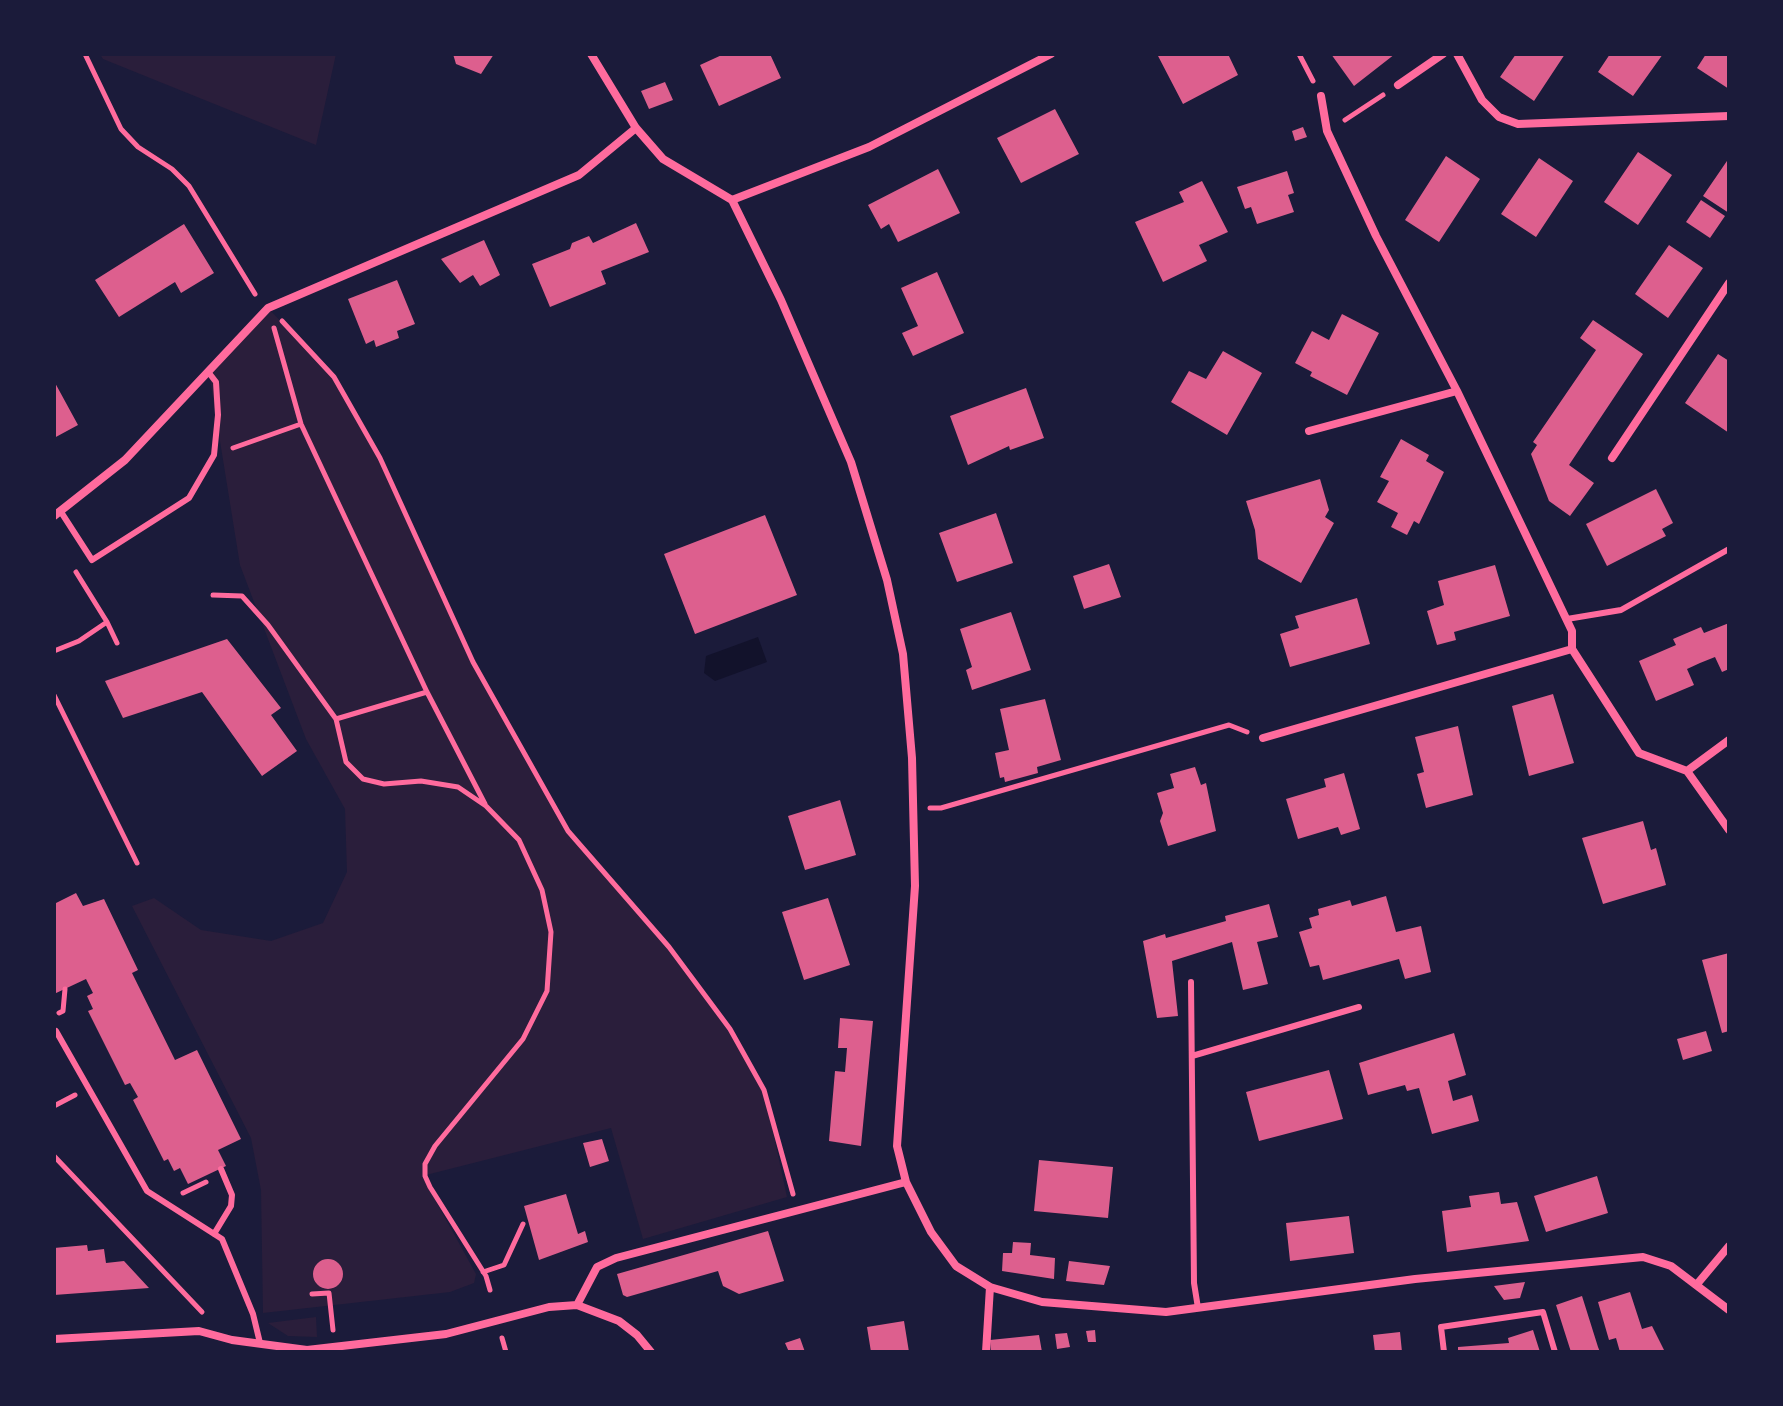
<!DOCTYPE html>
<html>
<head>
<meta charset="utf-8">
<style>
	body { margin:0 }
	#map { position:relative; width:1783px; height:1406px; overflow:hidden; background:#1b1b3a; font-family:"DejaVu Sans",sans-serif }
	canvas { display:block }
	.frame { position:absolute; inset:0; border:56px solid #1b1b3a; pointer-events:none }
</style>
</head>
<body>
<div id="map">
<canvas width="1783" height="1406"></canvas>
<div class="frame"></div>
</div>
<script>
const g = document.querySelector('canvas').getContext('2d');
g.lineJoin = 'round';
function paint(path, color) { g.fillStyle = color; g.fill(path, 'evenodd'); }
const shape = rows => new Path2D(rows.map(r => 'M' + r).join(''));
function strokePath(path, color, width, dash) { g.strokeStyle = color; g.lineWidth = width; g.lineCap = dash ? 'butt' : 'round'; g.setLineDash(dash || []); g.stroke(path); }
const green = shape([
	[100,54,336,54,316,145,103,59],
	[268,308,334,377,380,458,473,662,568,831,669,947,730,1029,764,1090,787,1197,643,1239,611,1128,422,1176,476,1274,474,1283,450,1292,263,1313,261,1190,251,1138,132,906,154,898,201,930,271,941,323,923,347,872,345,809,306,739,240,565,209,373],
	[316,1317,317,1337,288,1336,268,1323]
]);
const water = shape([
	[758,637,767,662,715,681,704,673,706,656]
]);
const building = shape([
	[453,54,494,54,481,74,456,64],
	[724,54,770,54,781,78,719,106,700,65],
	[1157,54,1228,54,1238,75,1183,104],
	[1331,54,1395,54,1354,86],
	[1516,54,1565,54,1534,101,1500,77],
	[1610,54,1663,54,1633,96,1598,72],
	[1706,54,1729,54,1729,89,1697,68],
	[665,82,673,100,649,109,641,91],
	[1055,109,1079,154,1021,183,997,138],
	[1303,127,1307,137,1295,141,1292,131],
	[1638,152,1672,175,1638,225,1604,202],
	[1446,156,1480,179,1439,242,1405,220],
	[1539,158,1573,181,1536,237,1501,214],
	[1729,158,1729,213,1703,196],
	[938,169,960,213,898,242,889,224,881,229,868,205],
	[1287,171,1294,193,1288,195,1294,212,1257,224,1251,207,1245,209,1237,187],
	[1202,181,1228,232,1199,245,1207,261,1163,282,1135,222,1184,202,1179,192],
	[1701,200,1725,216,1710,238,1686,222],
	[636,223,649,252,601,271,606,284,550,307,532,264,570,249,572,243,589,236,593,243],
	[184,224,214,273,181,293,175,282,119,317,95,280],
	[484,240,500,275,480,286,473,275,460,283,441,259],
	[1669,245,1703,268,1668,318,1635,294],
	[937,272,964,333,913,356,902,333,918,326,901,288],
	[397,280,415,324,397,331,399,338,376,347,374,340,366,344,348,299],
	[1342,314,1379,333,1347,395,1310,376,1312,372,1295,363,1312,331,1329,340],
	[1593,320,1643,354,1569,465,1594,483,1570,516,1549,501,1531,454,1537,445,1533,442,1596,350,1580,338],
	[1223,351,1262,373,1227,435,1171,402,1189,371,1206,379],
	[1718,354,1729,361,1729,433,1685,403],
	[54,381,78,425,54,438],
	[1026,388,1044,438,1010,450,1009,446,968,465,950,416],
	[1401,439,1429,455,1426,461,1444,472,1419,524,1414,521,1407,535,1391,527,1398,513,1377,502,1389,481,1380,477],
	[1320,479,1329,510,1325,517,1334,523,1301,583,1258,559,1255,530,1246,501],
	[1656,489,1673,523,1662,529,1666,536,1607,566,1586,524],
	[996,513,1013,563,957,582,939,533],
	[765,515,797,595,695,634,664,554],
	[1109,564,1121,597,1084,609,1073,576],
	[1495,565,1510,616,1454,632,1456,640,1437,645,1427,611,1444,605,1438,581],
	[1357,598,1370,644,1290,667,1280,634,1299,628,1295,616],
	[1011,612,1031,670,972,690,966,670,972,667,960,629],
	[1729,623,1729,669,1722,672,1715,657,1700,663,1687,669,1694,685,1656,701,1639,661,1676,645,1673,639,1701,627,1704,633],
	[227,639,281,708,271,715,297,751,262,776,202,692,123,718,105,681],
	[1553,694,1574,763,1529,776,1512,706],
	[1045,699,1061,760,1037,767,1038,773,1005,782,1004,777,1000,778,995,753,1009,750,1000,709],
	[1458,726,1473,795,1426,808,1417,774,1424,772,1415,737],
	[1195,767,1201,785,1206,783,1216,831,1168,846,1160,821,1163,813,1157,793,1174,788,1170,774],
	[1344,773,1360,829,1341,835,1338,827,1298,839,1286,799,1326,787,1324,779],
	[840,800,856,855,805,870,788,816],
	[1643,821,1651,850,1656,848,1666,885,1603,904,1582,838],
	[76,893,83,906,104,899,138,970,132,973,175,1060,197,1050,241,1139,218,1150,226,1166,188,1184,180,1168,174,1171,168,1159,164,1161,133,1100,138,1097,130,1083,125,1085,88,1011,93,1009,87,996,93,993,86,979,54,994,54,904],
	[1386,896,1396,932,1421,926,1431,972,1405,979,1399,959,1323,980,1319,965,1310,967,1299,932,1312,928,1309,918,1319,915,1318,909,1350,900,1352,906],
	[828,898,850,965,804,980,782,912],
	[1269,904,1278,937,1257,942,1268,984,1243,990,1232,942,1172,961,1178,1016,1157,1018,1143,941,1165,934,1166,938,1226,921,1225,916],
	[1729,953,1729,1031,1722,1033,1702,960],
	[840,1018,873,1021,861,1146,829,1141,835,1071,845,1072,847,1048,838,1048],
	[1706,1031,1712,1051,1683,1060,1677,1039],
	[1454,1033,1466,1075,1448,1081,1453,1101,1472,1095,1479,1121,1432,1134,1419,1088,1407,1091,1405,1085,1368,1095,1359,1063],
	[1329,1070,1343,1119,1259,1141,1246,1092],
	[602,1139,609,1161,590,1167,583,1143],
	[1039,1160,1113,1167,1108,1218,1034,1211],
	[1597,1176,1608,1213,1546,1232,1534,1196],
	[1499,1192,1501,1204,1517,1202,1529,1241,1447,1252,1442,1211,1471,1207,1469,1196],
	[566,1194,578,1234,585,1231,588,1242,539,1260,524,1206],
	[1349,1216,1354,1253,1290,1261,1286,1223],
	[768,1231,784,1281,739,1294,723,1286,718,1271,627,1297,623,1295,617,1274],
	[1013,1242,1031,1243,1030,1255,1055,1258,1054,1279,1002,1271,1003,1253,1012,1253],
	[87,1245,88,1251,104,1249,106,1263,124,1261,149,1288,54,1295,54,1248],
	'313 1274a15 15 0 1 1 30 0a15 15 0 1 1-30 0Z',
	[1069,1261,1110,1266,1104,1285,1066,1281],
	[1525,1282,1520,1298,1504,1300,1494,1286],
	[1630,1292,1642,1329,1652,1326,1665,1352,1620,1352,1616,1338,1609,1340,1598,1302],
	[1582,1296,1598,1347,1600,1352,1571,1352,1556,1305],
	[904,1321,909,1352,871,1352,867,1327],
	[1095,1330,1096,1342,1088,1342,1086,1331],
	[1533,1330,1540,1352,1458,1352,1458,1347,1509,1343,1508,1338],
	[1400,1332,1402,1352,1375,1352,1373,1335],
	[1067,1333,1070,1347,1057,1349,1055,1334],
	[1039,1335,1042,1352,991,1352,990,1340],
	[800,1338,805,1352,789,1352,785,1343]
]);
const path = shape([
	[85,54,121,129,138,147,172,169,189,186,255,294],
	[1299,54,1313,81],
	[1345,120,1383,95],
	[282,321,334,377,380,458,473,662,568,831,669,947,730,1029,764,1090,793,1194],
	[274,328,301,424,427,692,485,804],
	[233,448,301,424],
	[76,572,107,622],
	[213,595,242,596,268,625,336,719,346,762,363,779,384,784,421,781,458,787,486,806,519,840,542,890,551,932,547,991,523,1039,435,1146,425,1164,425,1176,430,1187,486,1276,490,1290],
	[54,651,79,641,107,622,117,643],
	[54,695,137,863],
	[336,719,427,692],
	[930,808,941,808,1229,725,1247,732],
	[59,1013,63,1011,65,989],
	[54,1106,75,1095],
	[54,1156,202,1312],
	[183,1193,206,1182],
	[483,1272,504,1265,523,1224],
	[312,1294,329,1293,333,1330],
	[502,1338,506,1352]
]);
const service = shape([
	[61,512,92,560,189,498,214,455,218,415,216,382,209,373],
	[1567,619,1621,610,1729,549],
	[1191,982,1194,1283,1198,1308],
	[56,1031,147,1191,222,1239,253,1314,260,1343],
	[1192,1056,1359,1007],
	[214,1234,231,1206,232,1195,221,1169],
	[1444,1352,1441,1327,1543,1312,1555,1352]
]);
const minor = shape([
	[591,54,636,128,663,159,732,200,781,300,851,462,887,580,903,654,912,758,915,886,897,1146,906,1182,931,1232,956,1266,990,1287,1042,1302,1166,1312,1415,1279,1643,1257,1671,1266,1729,1310],
	[1457,54,1482,100,1499,117,1518,124,1729,116],
	[1398,85,1443,54],
	[1321,96,1327,131,1376,236,1457,391,1572,631,1572,649,1639,753,1687,771,1729,830],
	[732,200,869,147,1051,54],
	[1309,431,1457,391],
	[1612,458,1729,283],
	[54,516,125,460,268,308,579,175,636,128],
	[1263,738,1572,649],
	[1687,771,1729,740],
	[1698,1283,1729,1246],
	[577,1305,597,1267,616,1258,906,1182],
	[54,1339,199,1331,232,1340,307,1350,446,1334,549,1307,577,1305,619,1321,637,1335,651,1352],
	[986,1352,990,1287]
]);
paint(green, '#2a1e3b');
paint(water, '#12122b');
paint(building, '#dd5f8e');
strokePath(path, '#ff6b9d', 5);
strokePath(service, '#ff6b9d', 6);
strokePath(minor, '#ff6b9d', 8);
</script>
</body>
</html>
